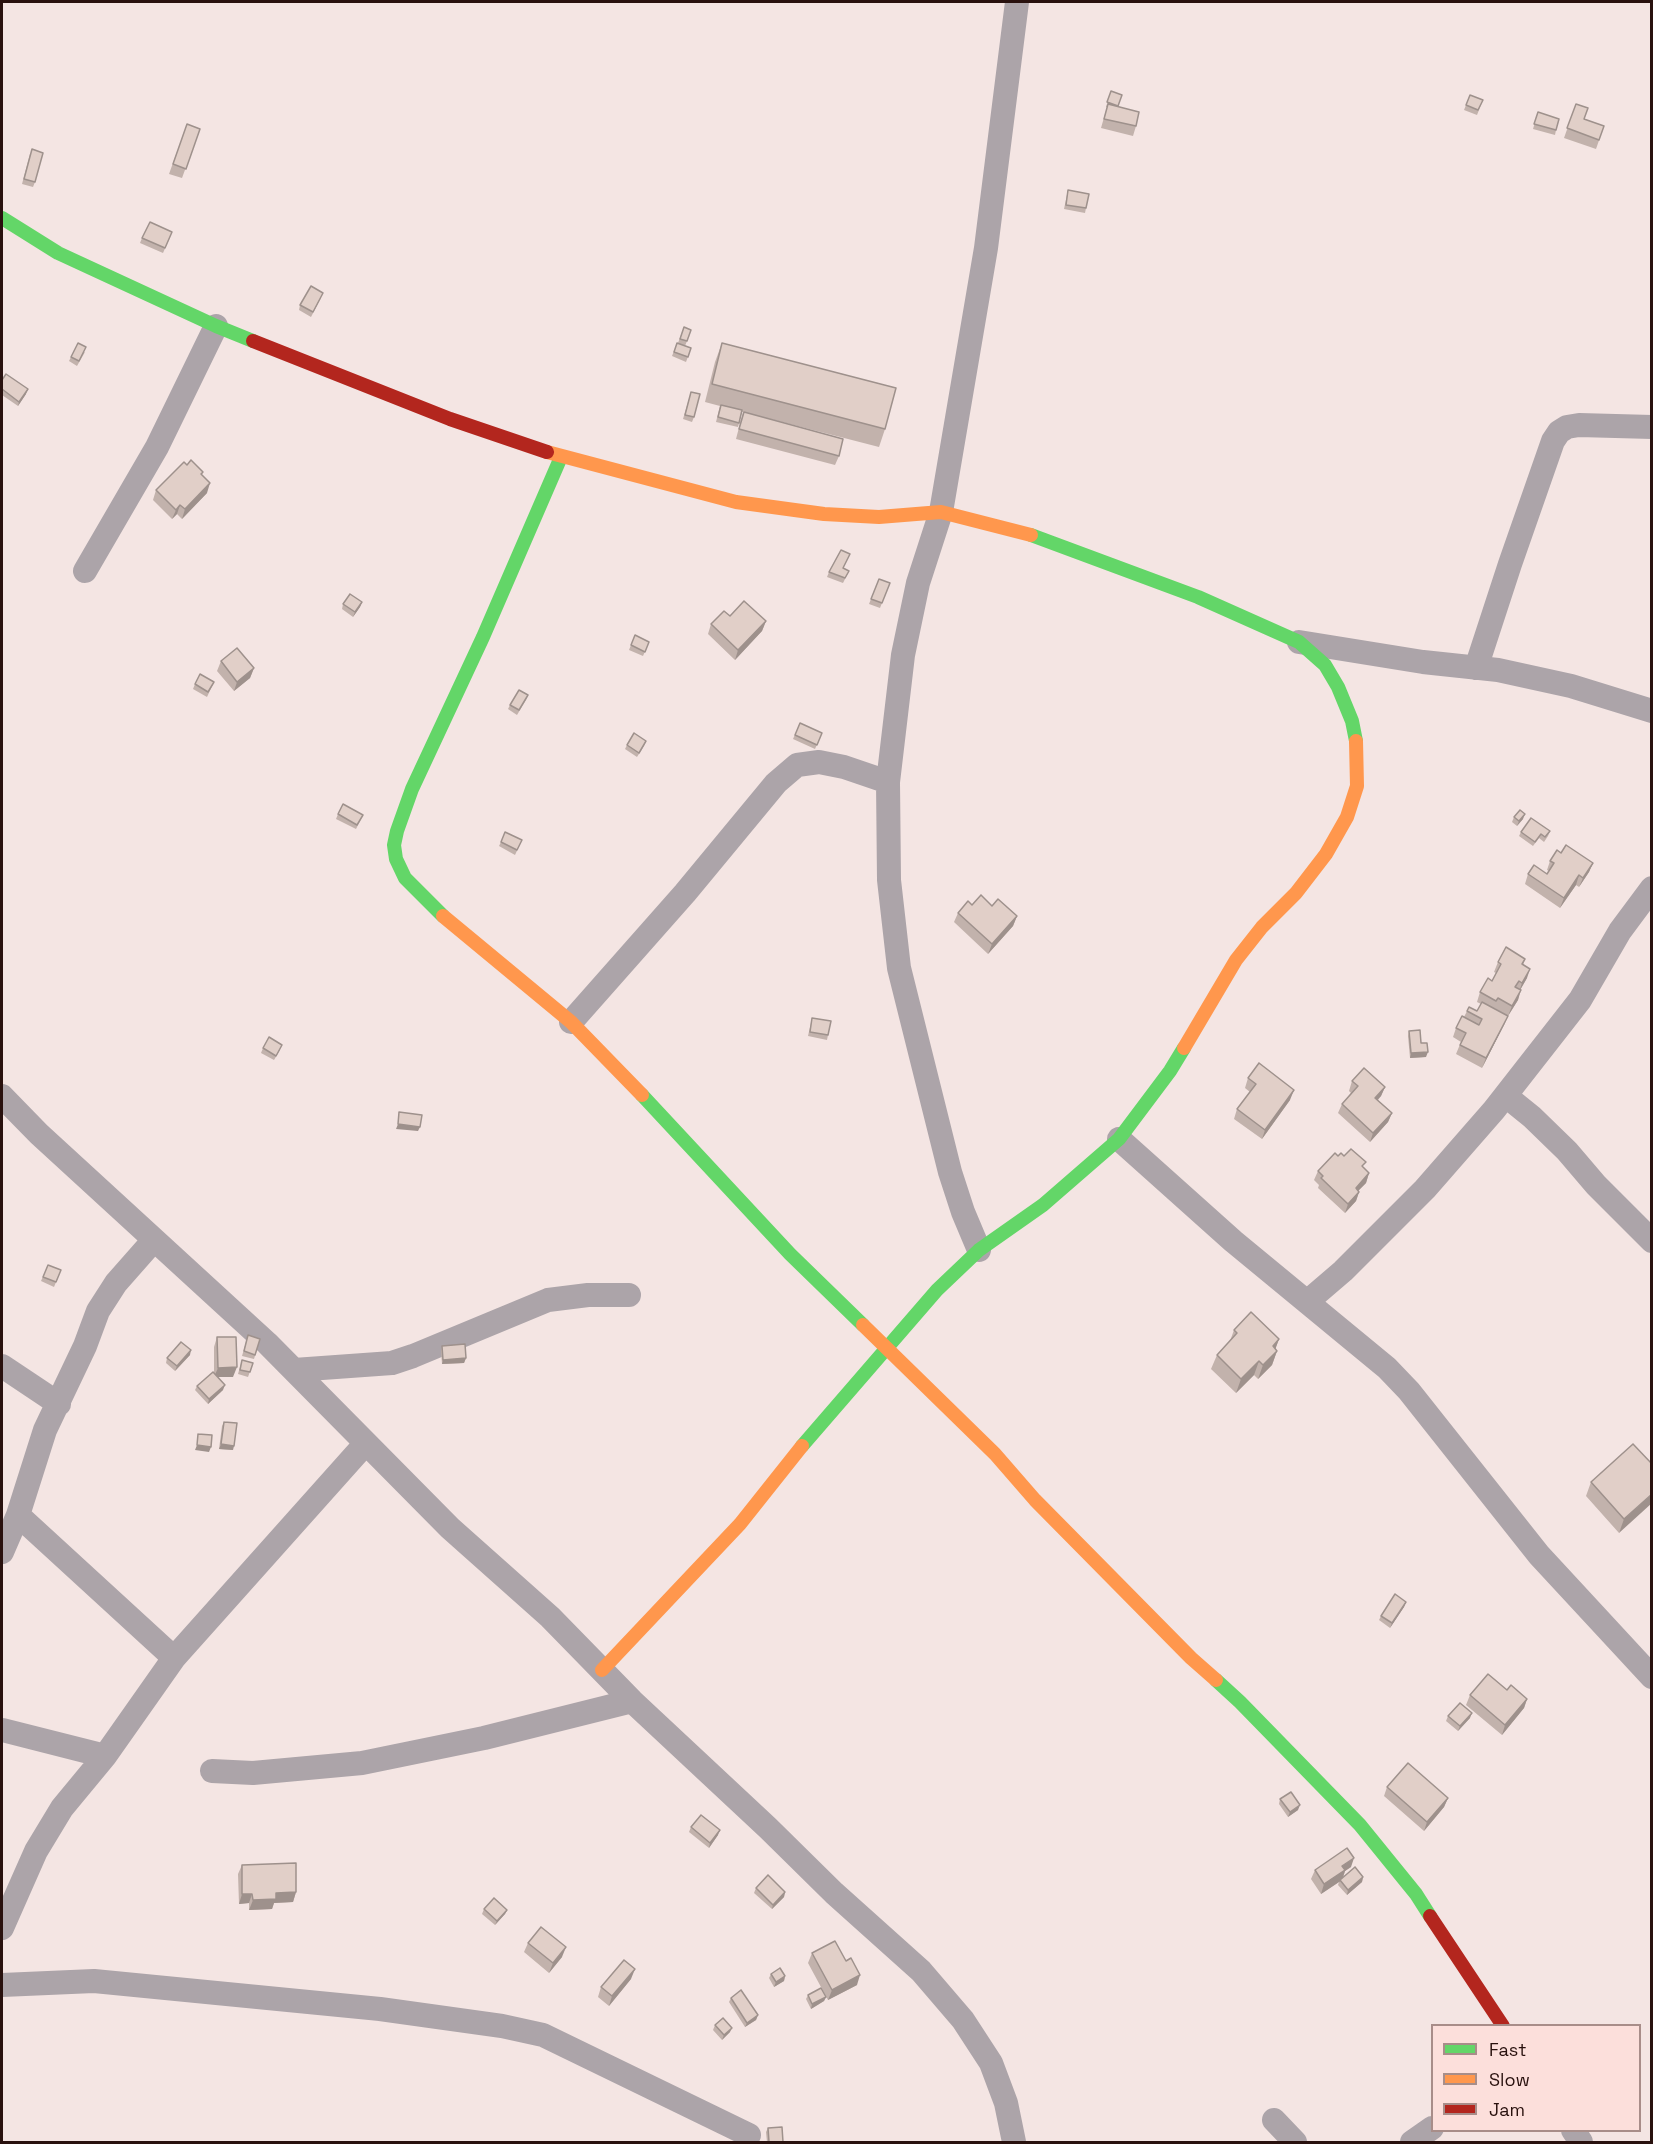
<!DOCTYPE html>
<html>
<head>
<meta charset="utf-8">
<style>
	body { margin:0 }
	#map { position:relative; width:1653px; height:2144px; overflow:hidden; background:#f4e5e3; font-family:"Space Grotesk",sans-serif }
	canvas { display:block }
	.frame { position:absolute; inset:0; border:3px solid #29110e; pointer-events:none }
	.legend { position:absolute; left:1431px; top:2024px; width:210px; height:108px; box-sizing:border-box; background:#fcdfdb; border:2px solid #a88d89; margin:0; padding:8px 10px; list-style:none; font-size:18px; color:#29110e }
	.legend li { display:flex; align-items:center; gap:12px; height:30px }
	.legend b { width:30px; border:2px solid #a88d89 }
</style>
</head>
<body>
<div id="map">
<canvas width="1653" height="2144"></canvas>
<div class="frame"></div>
<ul class="legend">
<li><b style="height:8px;background:#63d668"></b>Fast</li>
<li><b style="height:8px;background:#ff974d"></b>Slow</li>
<li><b style="height:8px;background:#b3261e"></b>Jam</li>
</ul>
</div>
<script>
const g = document.querySelector('canvas').getContext('2d');
g.lineJoin = 'round';
const shape = rows => new Path2D(rows.map(r => 'M' + r).join(''));
function strokePath(path, color, width, dash) { g.strokeStyle = color; g.lineWidth = width; g.lineCap = dash ? 'butt' : 'round'; g.setLineDash(dash || []); g.stroke(path); }
function paint(path, color) { g.fillStyle = color; g.fill(path, 'evenodd'); }
const street = shape([
	[85,571,157,447,216,326],
	[1299,642,1423,662,1498,670,1571,686,1652,711],
	[1476,668,1510,564,1553,441,1559,432,1567,427,1579,425,1652,427],
	[571,1022,685,893,776,783,797,765,819,762,844,767,888,782],
	[2,1096,39,1134,267,1343,450,1528,550,1617,632,1701,768,1828,834,1893,921,1971,963,2020,991,2063,1006,2103,1014,2142],
	[1506,1096,1532,1117,1567,1151,1596,1185,1652,1241],
	[1119,1139,1233,1241,1387,1368,1409,1391,1539,1555,1652,1677],
	[979,1250,963,1212,950,1172,899,968,889,880,888,782,903,655,918,583,941,512,986,248,1017,2],
	[1308,1301,1343,1271,1425,1189,1494,1110,1580,1000,1620,931,1652,888],
	[2,1366,59,1404],
	[294,1370,392,1363,413,1356,548,1300,588,1295,629,1295],
	[18,1515,174,1658],
	[2,1552,18,1515,45,1430,85,1346,98,1311,116,1283,153,1241],
	[2,1730,105,1756],
	[212,1771,253,1773,362,1763,484,1738,632,1701],
	[2,1928,36,1851,62,1808,105,1756,174,1658,366,1443],
	[2,1985,94,1981,380,2009,502,2026,543,2035,749,2135],
	[1274,2120,1295,2142],
	[1573,2130,1581,2142],
	[1412,2142,1432,2128]
]);
const fast = shape([
	[2,218,58,253,216,326,253,341],
	[1031,535,1198,597,1299,642,1325,665,1338,687,1352,721,1356,741],
	[443,916,405,878,396,859,394,845,397,831,412,789,483,637,561,457],
	[642,1095,790,1254,863,1325],
	[802,1446,937,1290,979,1250,1043,1205,1119,1139,1170,1071,1184,1048],
	[1216,1680,1240,1702,1360,1825,1416,1894,1430,1916]
]);
const slow = shape([
	[547,452,736,502,824,514,879,517,941,512,1031,535],
	[443,916,571,1022,642,1095],
	[1184,1048,1236,960,1262,927,1296,893,1326,854,1347,817,1357,786,1356,741],
	[863,1325,995,1454,1035,1500,1191,1658,1216,1680],
	[602,1670,740,1524,802,1446]
]);
const jam = shape([
	[253,341,450,419,547,452],
	[1430,1916,1503,2026]
]);
const wall = shape([
	[1111,91,1118,106,1136,126,1133,136,1101,128,1107,107,1106,107],
	[1470,95,1483,100,1477,115,1464,110],
	[1576,104,1584,119,1604,126,1596,149,1564,138],
	[1538,112,1556,130,1555,135,1533,129],
	[187,124,200,129,182,178,169,174],
	[30,154,35,182,33,187,22,184],
	[1068,190,1086,208,1085,213,1064,209],
	[170,237,163,253,140,243,142,238],
	[321,298,311,317,299,310,300,305],
	[684,327,687,341,685,346,678,343],
	[677,343,691,348,686,362,672,356],
	[722,343,885,429,879,447,751,414,839,456,835,465,736,439,743,412,742,412,738,427,716,422,720,406,705,402,715,362],
	[85,352,77,366,69,361,71,357],
	[2,380,26,394,18,406,2,395],
	[691,392,694,417,692,422,683,419],
	[187,465,203,472,202,475,207,493,182,519,177,514,172,519,153,500,156,490],
	[850,554,843,568,849,571,843,583,827,577,829,572],
	[879,579,890,583,880,608,869,604],
	[362,602,360,607,353,617,342,609,343,604],
	[730,616,766,621,762,631,735,660,708,634,711,624],
	[635,635,649,642,643,656,629,650],
	[221,661,254,668,250,678,234,691,217,671],
	[214,682,207,697,193,689,195,684],
	[528,695,526,700,517,715,508,709,510,705],
	[800,723,822,733,815,749,793,739],
	[646,741,644,746,637,757,625,749,627,745],
	[338,814,361,819,356,829,336,819],
	[1514,817,1523,819,1517,826,1512,822],
	[1550,831,1548,836,1544,842,1539,838,1533,846,1519,836,1521,832],
	[522,840,515,855,499,846,501,842],
	[1561,853,1593,863,1589,872,1579,887,1576,885,1560,908,1525,884,1528,874,1547,874,1549,871,1547,870,1550,861],
	[972,905,992,906,1017,916,1013,926,988,954,954,922,958,913],
	[1525,959,1523,965,1527,978,1520,990,1518,1000,1508,1016,1494,1008,1494,1009,1508,1016,1504,1025,1482,1068,1456,1054,1461,1042,1453,1037,1456,1028,1464,1017,1469,1007,1477,1011,1481,1004,1477,1002,1480,992,1492,981,1496,973,1494,972,1498,962],
	[812,1018,828,1035,827,1040,808,1036],
	[1409,1031,1421,1043,1426,1057,1410,1058,1408,1036],
	[263,1048,280,1050,274,1060,261,1053],
	[1248,1078,1290,1100,1262,1139,1234,1119,1237,1109,1250,1092,1245,1088],
	[1352,1081,1385,1087,1381,1096,1378,1100,1392,1113,1388,1122,1370,1142,1338,1113,1342,1104,1351,1093,1349,1091],
	[1338,1156,1344,1156,1363,1168,1369,1173,1366,1183,1358,1191,1359,1192,1356,1201,1345,1213,1318,1188,1319,1185,1314,1180,1318,1171],
	[48,1265,61,1270,54,1287,41,1281],
	[1234,1330,1279,1339,1275,1349,1277,1351,1272,1365,1258,1379,1254,1375,1236,1393,1211,1369,1217,1355,1230,1341],
	[248,1335,260,1339,254,1359,242,1356],
	[217,1337,233,1377,218,1377,223,1390,208,1404,195,1390,197,1386,214,1374,214,1347],
	[442,1346,466,1358,464,1363,442,1364,441,1351],
	[190,1355,175,1371,166,1363,167,1358],
	[242,1360,253,1363,248,1377,238,1374],
	[224,1422,233,1450,219,1449,222,1426],
	[1652,1464,1619,1533,1586,1496,1591,1482],
	[1406,1602,1404,1607,1390,1628,1379,1620,1381,1616],
	[1470,1695,1527,1699,1524,1708,1502,1735,1466,1705],
	[1448,1716,1470,1718,1458,1731,1446,1721],
	[1387,1787,1448,1798,1444,1807,1424,1831,1384,1796],
	[1280,1799,1298,1810,1288,1817,1279,1804],
	[691,1827,718,1835,709,1848,689,1832],
	[242,1865,296,1892,293,1902,274,1903,272,1909,249,1910,249,1903,239,1904,238,1874],
	[1351,1867,1345,1871,1343,1878,1363,1877,1362,1882,1347,1895,1338,1885,1339,1882,1321,1894,1311,1879,1315,1870],
	[756,1888,785,1892,784,1897,772,1909,754,1893],
	[484,1909,507,1910,505,1914,495,1925,482,1914],
	[528,1943,562,1957,549,1973,524,1952],
	[812,1953,846,1961,857,1985,828,2000,808,1963],
	[771,1974,785,1976,784,1981,774,1987,769,1978],
	[631,1979,609,2006,598,1997,601,1987],
	[808,1995,826,1997,824,2001,811,2009,806,1999],
	[731,1998,758,2015,756,2020,745,2027,729,2002],
	[715,2025,730,2032,722,2040,713,2030],
	[768,2128,783,2142,767,2142,766,2132]
]);
const shadedWall = shape([
	[28,389,26,394,18,406,19,402],
	[210,483,207,493,182,519,185,509],
	[180,505,177,514,172,519,176,510],
	[362,602,360,607,353,617,355,612],
	[766,621,762,631,735,660,738,650],
	[254,668,250,678,234,691,237,682],
	[1525,814,1523,819,1517,826,1519,821],
	[1593,863,1589,872,1579,887,1583,878],
	[1579,875,1576,885,1560,908,1564,898],
	[1017,916,1013,926,988,954,992,944],
	[1530,969,1527,978,1519,992,1522,983],
	[1521,990,1518,1000,1508,1016,1512,1006],
	[1508,1016,1504,1025,1482,1068,1486,1058],
	[1428,1052,1426,1057,1410,1058,1411,1053],
	[1385,1087,1381,1096,1371,1107,1375,1098],
	[1294,1090,1290,1100,1262,1139,1265,1130],
	[1392,1113,1388,1122,1370,1142,1373,1133],
	[398,1124,420,1127,418,1131,396,1129],
	[1369,1173,1366,1183,1352,1197,1356,1188],
	[1359,1192,1356,1201,1345,1213,1348,1204],
	[1279,1339,1274,1353,1273,1346],
	[191,1350,190,1355,175,1371,177,1366],
	[1277,1351,1272,1365,1258,1379,1263,1365],
	[466,1358,464,1363,442,1364,443,1360],
	[1259,1361,1254,1375,1236,1393,1241,1379],
	[237,1367,233,1377,214,1377,218,1368],
	[225,1385,223,1390,208,1404,209,1399],
	[221,1444,234,1446,233,1450,219,1449],
	[197,1445,211,1447,209,1452,195,1450],
	[1652,1494,1652,1503,1619,1533,1624,1519],
	[1406,1602,1404,1607,1390,1628,1392,1623],
	[1527,1699,1524,1708,1502,1735,1505,1725],
	[1472,1713,1470,1718,1458,1731,1460,1726],
	[1448,1798,1444,1807,1424,1831,1427,1822],
	[1300,1805,1298,1810,1288,1817,1290,1812],
	[720,1830,718,1835,709,1848,710,1843],
	[1354,1858,1351,1867,1345,1871,1342,1880,1321,1894,1324,1884,1342,1866],
	[1363,1877,1362,1882,1347,1895,1348,1890],
	[296,1892,293,1902,274,1903,272,1909,249,1910,253,1900,276,1893],
	[785,1892,784,1897,772,1909,773,1905],
	[242,1894,252,1894,249,1903,239,1904],
	[507,1910,505,1914,495,1925,497,1921],
	[566,1947,562,1957,549,1973,553,1963],
	[635,1969,631,1979,609,2006,612,1996],
	[860,1975,857,1985,828,2000,832,1990],
	[785,1976,784,1981,774,1987,776,1982],
	[826,1997,824,2001,811,2009,812,2004],
	[758,2015,756,2020,745,2027,747,2023],
	[732,2028,730,2032,722,2040,724,2035]
]);
const building = shape([
	[1111,91,1122,95,1118,106,1107,102,1111,91],
	[1470,95,1483,100,1478,110,1466,105,1470,95],
	[1108,104,1139,112,1136,126,1104,119,1108,104],
	[1576,104,1588,108,1584,119,1604,126,1599,140,1567,128,1576,104],
	[1538,112,1559,119,1556,130,1534,124,1538,112],
	[187,124,200,129,186,169,173,164,187,124],
	[32,149,43,153,35,182,24,179,32,149],
	[1068,190,1089,194,1086,208,1066,205,1068,190],
	[150,222,172,232,165,248,142,238,150,222],
	[311,286,323,293,313,312,300,305,311,286],
	[684,327,691,330,687,341,680,339,684,327],
	[78,343,86,347,79,361,71,357,78,343],
	[677,343,691,348,688,357,674,352,677,343],
	[722,343,896,388,885,429,712,384,722,343],
	[6,374,28,389,19,402,2,389,2,380,6,374],
	[691,392,700,394,694,417,685,415,691,392],
	[721,405,742,410,739,423,718,417,721,405],
	[744,412,843,439,839,456,739,429,744,412],
	[191,460,203,472,201,474,210,483,185,509,180,505,176,510,156,490,184,462,187,465,191,460],
	[841,550,850,554,843,568,849,571,845,578,829,572,841,550],
	[879,579,890,583,882,603,871,599,879,579],
	[350,594,362,602,355,612,343,604,350,594],
	[744,601,766,621,738,650,711,624,724,611,730,616,744,601],
	[635,635,649,642,645,652,631,645,635,635],
	[237,648,254,668,237,682,221,661,237,648],
	[200,674,214,682,208,692,195,684,200,674],
	[519,690,528,695,519,710,510,705,519,690],
	[800,723,822,733,817,745,795,735,800,723],
	[634,733,646,741,639,753,627,745,634,733],
	[343,804,363,815,357,825,338,814,343,804],
	[1520,810,1525,814,1519,821,1514,817,1520,810],
	[1531,818,1550,831,1545,837,1541,834,1535,842,1521,832,1531,818],
	[505,832,522,840,517,850,501,842,505,832],
	[1566,845,1593,863,1583,878,1579,875,1564,898,1528,874,1534,865,1547,874,1554,863,1550,861,1557,850,1561,853,1566,845],
	[981,895,992,906,998,899,1017,916,992,944,958,913,968,901,972,905,981,895],
	[1506,947,1525,959,1522,964,1530,969,1522,983,1519,981,1515,987,1521,990,1512,1006,1498,998,1496,1001,1480,992,1488,978,1492,981,1501,964,1498,962,1506,947],
	[1482,1002,1508,1016,1486,1058,1460,1045,1466,1033,1456,1028,1462,1016,1479,1025,1482,1019,1467,1011,1469,1007,1477,1011,1482,1002],
	[812,1018,831,1021,828,1035,810,1032,812,1018],
	[1420,1030,1421,1043,1427,1043,1428,1052,1411,1053,1409,1031,1420,1030],
	[269,1037,282,1045,276,1056,263,1048,269,1037],
	[1259,1063,1294,1090,1265,1130,1237,1109,1256,1084,1248,1078,1259,1063],
	[1364,1068,1385,1087,1375,1098,1392,1113,1373,1133,1342,1104,1358,1086,1352,1081,1364,1068],
	[399,1112,422,1115,420,1127,398,1124,399,1112],
	[1351,1149,1366,1162,1362,1166,1369,1173,1356,1188,1359,1192,1348,1204,1321,1178,1323,1176,1318,1171,1335,1153,1338,1156,1341,1153,1344,1156,1351,1149],
	[48,1265,61,1270,56,1282,43,1277,48,1265],
	[1251,1312,1279,1339,1273,1346,1277,1351,1263,1365,1259,1361,1241,1379,1217,1355,1237,1333,1234,1330,1251,1312],
	[248,1335,260,1339,255,1355,244,1351,248,1335],
	[217,1337,236,1337,237,1367,218,1368,217,1337],
	[181,1342,191,1350,177,1366,167,1358,181,1342],
	[465,1344,466,1358,443,1360,442,1346,465,1344],
	[242,1360,253,1363,250,1372,240,1370,242,1360],
	[213,1372,225,1385,209,1399,197,1386,213,1372],
	[224,1422,237,1423,234,1446,221,1444,224,1422],
	[198,1434,212,1435,211,1447,197,1445,198,1434],
	[1633,1444,1652,1464,1652,1494,1624,1519,1591,1482,1633,1444],
	[1395,1594,1406,1602,1392,1623,1381,1616,1395,1594],
	[1488,1674,1507,1690,1511,1685,1527,1699,1505,1725,1470,1695,1488,1674],
	[1460,1703,1472,1713,1460,1726,1448,1716,1460,1703],
	[1408,1763,1448,1798,1427,1822,1387,1787,1408,1763],
	[1291,1792,1300,1805,1290,1812,1280,1799,1291,1792],
	[701,1815,720,1830,710,1843,691,1827,701,1815],
	[1347,1848,1354,1858,1342,1866,1345,1870,1324,1884,1315,1870,1347,1848],
	[296,1863,296,1892,276,1893,276,1899,253,1900,252,1894,242,1894,242,1865,296,1863],
	[1355,1867,1363,1877,1348,1890,1340,1880,1355,1867],
	[768,1875,785,1892,773,1905,756,1888,768,1875],
	[494,1898,507,1910,497,1921,484,1909,494,1898],
	[541,1927,566,1947,553,1963,528,1943,541,1927],
	[835,1941,846,1961,851,1958,860,1975,832,1990,812,1953,835,1941],
	[624,1960,635,1969,612,1996,601,1987,624,1960],
	[780,1968,785,1976,776,1982,771,1974,780,1968],
	[821,1988,826,1997,812,2004,808,1995,821,1988],
	[741,1990,758,2015,747,2023,731,1998,741,1990],
	[723,2018,732,2028,724,2035,715,2025,723,2018],
	[782,2127,783,2142,769,2142,768,2128,782,2127]
]);
strokePath(street, '#aca4a9', 24);
strokePath(fast, '#63d668', 14);
strokePath(slow, '#ff974d', 14);
strokePath(jam, '#b3261e', 14);
paint(wall, '#c2b2ac');
paint(shadedWall, '#9e918c');
paint(building, '#e1cfc8');
strokePath(building, '#9e918c', 1.5);
</script>
</body>
</html>
